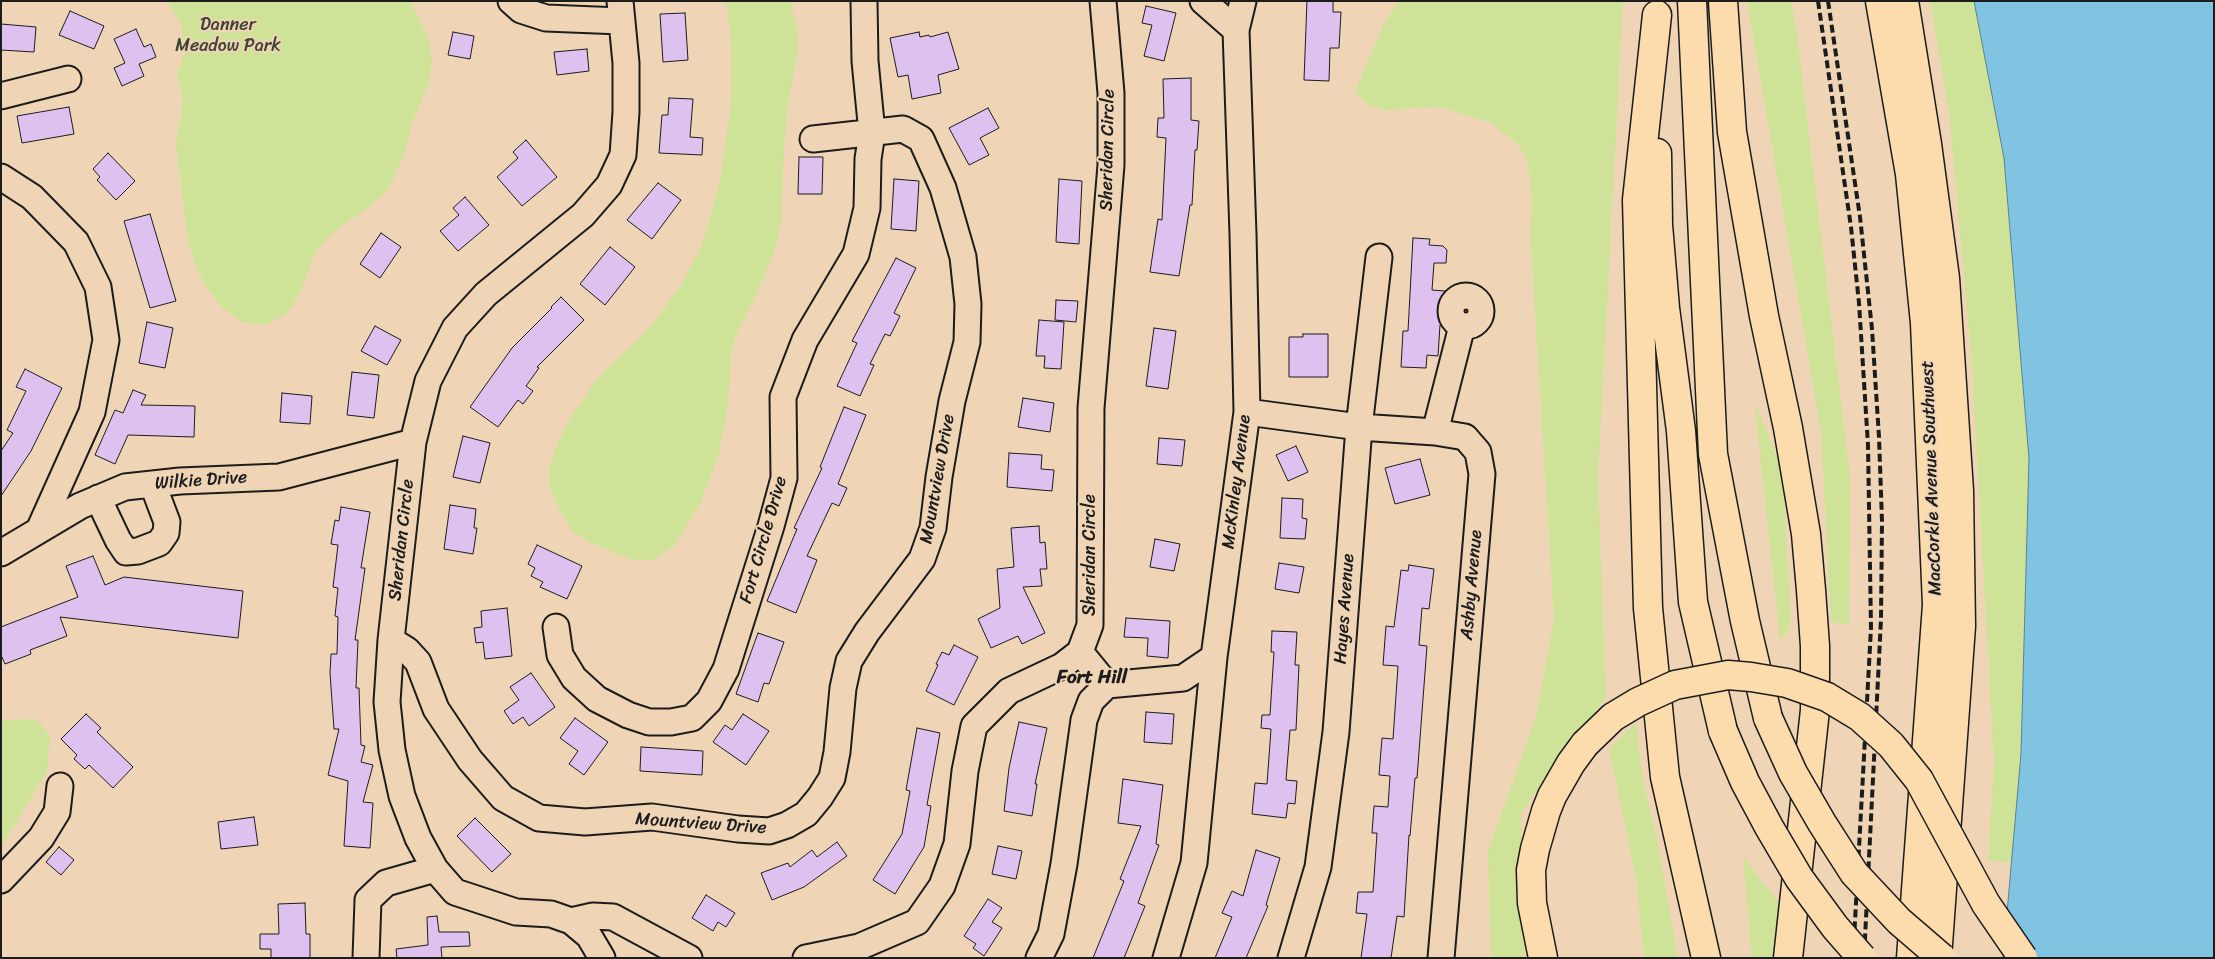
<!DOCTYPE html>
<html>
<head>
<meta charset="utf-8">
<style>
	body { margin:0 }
	#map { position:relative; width:2215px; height:959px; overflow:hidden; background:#efd5b6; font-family:Sriracha,sans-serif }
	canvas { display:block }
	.frame { position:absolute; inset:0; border:2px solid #1c1c1c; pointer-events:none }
</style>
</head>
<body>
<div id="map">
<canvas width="2215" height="959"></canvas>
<div class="frame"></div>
</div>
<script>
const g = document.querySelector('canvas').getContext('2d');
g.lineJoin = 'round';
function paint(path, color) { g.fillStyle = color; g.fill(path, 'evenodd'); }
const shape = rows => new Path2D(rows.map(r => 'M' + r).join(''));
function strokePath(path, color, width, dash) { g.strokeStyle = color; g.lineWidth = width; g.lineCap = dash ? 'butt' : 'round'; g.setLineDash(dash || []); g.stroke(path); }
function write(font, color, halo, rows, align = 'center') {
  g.font = font + ' Sriracha,sans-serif'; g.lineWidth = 4; g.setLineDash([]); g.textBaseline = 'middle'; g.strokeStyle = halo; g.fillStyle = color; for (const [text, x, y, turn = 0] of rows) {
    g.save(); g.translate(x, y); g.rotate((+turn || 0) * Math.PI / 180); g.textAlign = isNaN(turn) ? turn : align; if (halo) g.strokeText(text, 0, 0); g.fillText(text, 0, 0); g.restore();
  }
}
const green = shape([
	[167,1,410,1,428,38,432,60,429,82,411,126,406,149,389,189,371,206,332,233,316,251,300,293,287,313,266,325,242,322,221,306,206,287,195,264,188,242,176,145,183,99,177,74,184,53,182,26],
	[726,1,790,1,797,27,798,51,789,98,784,149,781,221,776,247,757,293,736,335,731,357,728,406,719,454,701,502,674,546,653,560,632,560,589,542,572,530,559,509,549,486,550,465,558,442,568,422,596,380,651,326,664,309,680,287,702,246,721,177,731,102,731,36],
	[1399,1,1623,1,1598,477,1606,697,1521,813,1523,937,1526,958,1491,958,1488,852,1536,716,1554,620,1530,234,1532,200,1530,179,1527,160,1518,144,1491,123,1440,107,1383,110,1367,104,1355,92,1384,24],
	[1747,1,1791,1,1797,34,1850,476,1849,625,1831,622,1821,432],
	[1930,1,1974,1,2004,158,2029,458,2021,754,2012,861,2005,863,1988,860,1994,762,1971,353,1949,112],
	[1754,401,1781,466,1783,478,1791,618,1788,631,1780,640],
	[37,719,50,736,47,771,1,848,1,720],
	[1636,722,1642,775,1656,834,1678,958,1644,958,1636,878,1609,749],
	[1743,857,1785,911,1775,958,1752,958]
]);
const water = shape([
	[1974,1,2214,1,2214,958,2003,958,2021,754,2029,458,2004,158,1974,1]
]);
const building = shape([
	[1307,1,1333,1,1333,12,1341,12,1339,48,1330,48,1329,81,1304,80,1307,1],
	[1146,6,1176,13,1164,61,1144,56,1152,25,1142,23,1146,6],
	[70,11,104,26,94,49,59,35,70,11],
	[685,13,688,60,663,62,660,14,685,13],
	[1,24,36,27,34,52,1,50,1,24],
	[136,29,144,47,151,44,156,57,139,64,144,76,122,86,114,68,125,63,114,39,136,29],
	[453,32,474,36,470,59,448,55,453,32],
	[919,32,920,37,929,35,930,37,948,32,959,69,938,75,941,93,912,99,908,75,898,77,890,38,919,32],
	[587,49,589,71,557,75,554,52,587,49],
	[1191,78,1191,120,1199,121,1197,150,1195,150,1192,205,1190,205,1179,276,1150,272,1158,219,1162,220,1166,138,1157,137,1158,118,1164,118,1163,79,1191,78],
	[669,98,693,99,690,137,703,138,702,155,659,153,662,115,668,115,669,98],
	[69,107,74,134,22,143,17,116,69,107],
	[988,108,999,128,980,138,989,155,969,165,949,128,988,108],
	[526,140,557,177,522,206,497,177,518,158,513,152,526,140],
	[108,153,135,181,116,200,97,180,100,177,93,169,108,153],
	[799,157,823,157,822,194,798,194,799,157],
	[894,179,919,181,916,231,891,229,894,179],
	[1059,179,1082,181,1079,244,1056,242,1059,179],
	[658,183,681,200,652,239,627,220,658,183],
	[465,197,489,225,458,251,440,231,459,215,453,208,465,197],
	[150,214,176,301,150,308,124,221,150,214],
	[381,233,401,247,380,278,360,264,381,233],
	[1413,238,1430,239,1429,245,1443,246,1447,250,1446,263,1434,263,1432,290,1445,291,1443,325,1440,325,1438,356,1427,355,1426,368,1401,367,1403,331,1408,331,1413,238],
	[610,247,635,267,605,305,580,284,610,247],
	[896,258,916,268,894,313,900,316,890,336,885,334,870,364,874,365,860,396,837,386,857,343,852,341,896,258],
	[561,297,584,320,537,367,539,368,526,386,533,391,523,404,518,400,498,427,470,407,512,348,552,308,551,307,561,297],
	[1056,300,1078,301,1076,322,1055,320,1056,300],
	[1039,320,1064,322,1061,369,1044,368,1045,356,1036,356,1039,320],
	[147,322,173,328,165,368,139,363,147,322],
	[375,326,401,340,387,365,361,351,375,326],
	[1154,328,1176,331,1168,389,1146,386,1154,328],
	[1303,334,1328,334,1328,377,1289,377,1289,337,1303,337,1303,334],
	[25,369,62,388,31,451,1,496,1,451,13,433,7,430,26,391,16,387,25,369],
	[352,372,379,375,374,418,347,415,352,372],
	[133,390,146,395,141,405,195,406,194,437,128,435,115,464,95,455,115,410,123,413,133,390],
	[282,393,312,396,310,424,280,422,282,393],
	[1023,398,1054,403,1050,432,1018,427,1023,398],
	[844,407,866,415,838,484,847,488,839,506,832,503,807,556,817,560,796,613,767,601,797,529,794,528,822,468,820,467,844,407],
	[463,436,490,443,480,483,453,477,463,436],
	[1159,438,1185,440,1182,466,1157,464,1159,438],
	[1296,446,1308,472,1288,481,1276,455,1296,446],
	[1009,453,1042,455,1041,469,1054,470,1052,491,1007,487,1009,453],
	[1420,459,1430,495,1395,504,1385,468,1420,459],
	[1282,498,1303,499,1302,518,1307,519,1305,539,1280,538,1282,498],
	[450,505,476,509,474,528,477,528,473,554,444,549,450,505],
	[341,507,370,512,361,568,365,568,355,640,358,640,356,688,359,688,361,745,365,746,361,762,373,765,363,802,373,803,370,848,344,846,348,781,328,775,339,729,334,729,330,673,331,654,337,654,338,617,335,616,338,588,333,587,338,545,331,544,335,520,339,521,341,507],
	[1039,526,1040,543,1045,542,1047,569,1040,569,1042,586,1023,587,1045,633,1022,644,1018,636,991,648,978,619,1000,608,997,569,1014,567,1011,528,1039,526],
	[1155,539,1180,544,1174,571,1150,567,1155,539],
	[537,545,582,566,567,599,540,587,543,582,531,576,535,568,528,564,537,545],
	[93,556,105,585,124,577,243,591,238,638,60,617,67,636,30,650,31,654,5,664,1,655,1,627,78,597,66,566,93,556],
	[1279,563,1304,567,1299,593,1275,589,1279,563],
	[1409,565,1434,569,1429,609,1422,608,1419,645,1427,646,1417,778,1415,778,1410,836,1409,835,1404,917,1397,916,1391,958,1361,958,1367,914,1356,913,1358,892,1373,892,1377,833,1372,833,1374,806,1388,807,1390,776,1379,775,1382,738,1393,739,1398,666,1383,665,1386,626,1394,627,1401,570,1408,571,1409,565],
	[507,608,512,656,485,659,483,642,476,643,474,628,482,627,481,611,507,608],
	[1126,618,1170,621,1168,658,1147,656,1148,638,1124,637,1126,618],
	[1272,631,1297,632,1295,665,1299,665,1296,730,1290,730,1286,780,1297,781,1295,804,1288,803,1286,818,1252,814,1255,783,1267,784,1271,729,1261,728,1262,715,1270,715,1274,652,1271,652,1272,631],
	[758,633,784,642,769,684,764,683,758,702,736,694,758,633],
	[954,645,978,657,954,705,926,691,938,665,936,664,942,652,949,655,954,645],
	[531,673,555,707,529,726,523,717,513,724,504,711,519,700,510,687,531,673],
	[1146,712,1174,714,1172,744,1144,742,1146,712],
	[86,714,101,728,97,732,133,767,113,788,89,765,85,769,74,759,77,755,61,739,86,714],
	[743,714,769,731,746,765,713,742,725,725,732,730,743,714],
	[575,718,608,742,584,775,569,764,578,751,560,738,575,718],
	[1019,722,1047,728,1035,784,1037,784,1032,816,1004,811,1009,768,1019,722],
	[917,728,940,733,927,805,931,806,924,847,895,894,873,880,902,834,910,791,906,790,917,728],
	[641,747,703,751,702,775,640,771,641,747],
	[1123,779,1163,785,1156,844,1159,845,1138,903,1145,906,1124,958,1093,958,1124,881,1120,879,1141,826,1118,823,1123,779],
	[254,817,258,845,221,849,218,822,254,817],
	[475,818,511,854,492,872,457,836,475,818],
	[837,842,847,856,804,887,772,900,761,873,788,863,790,867,812,850,817,857,837,842],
	[998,846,1022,851,1016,879,992,874,998,846],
	[59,847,74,860,61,875,46,862,59,847],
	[1256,850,1280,858,1266,905,1268,906,1246,958,1215,958,1232,917,1222,913,1232,891,1243,896,1256,850],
	[706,895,735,913,726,927,718,922,713,931,692,918,706,895],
	[988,899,1002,908,992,922,1002,928,984,956,973,948,976,944,964,936,988,899],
	[305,903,306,934,310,934,310,958,271,958,271,949,260,949,260,934,279,934,278,904,305,903],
	[437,916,439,932,469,932,470,946,441,947,442,958,397,958,396,949,428,945,427,917,437,916]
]);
const minor = shape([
	[511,1,521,10,546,18,621,21],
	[620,1,626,63,626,112,623,155,609,185,583,215,486,294,455,328,428,381,413,442,391,640,387,702,392,750,402,796,418,838,435,869,455,892,516,912,551,914,571,921,593,916,613,917,689,958],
	[1203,1,1236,30],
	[1,96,68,79],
	[1,177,32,197,76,242,98,287,106,340,92,412,39,530],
	'1451 311a15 15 0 1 1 30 0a15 15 0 1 1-30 0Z',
	[1247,412,1359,427,1435,432,1465,437,1478,452,1482,474,1441,958],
	[1435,432,1462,326],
	[98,498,118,540,126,552,138,551,159,543,166,533,167,522,153,485],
	[1,553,80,506,125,487,180,481,279,477,413,442],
	[556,627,560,655,574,678,597,699,628,715,649,722,671,722,692,718,709,701,726,669,771,526,784,478,783,397,805,340,856,254,867,208,868,159,872,133,865,61,864,1],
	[391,640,407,650,418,662,436,709,470,760,503,798,539,818,585,822,652,817,738,829,769,831,787,825,806,814,820,797,832,778,837,752,843,688,849,661,867,632,922,559,933,528,939,477,952,401,967,342,968,304,963,257,943,188,921,139,903,129,813,139],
	[1080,652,1107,685],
	[1,880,41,838,57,812,60,786],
	[571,921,589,936,602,958],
	[366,958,368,900,386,883,435,869],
	[806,958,859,947,917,922,942,886,957,844,965,771,974,726,1009,691,1062,666,1080,652,1090,625,1091,408,1111,165,1111,93,1103,1],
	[1039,958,1051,934,1064,864,1084,720,1091,701,1107,685,1183,678,1214,657],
	[1166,958,1194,863,1214,657,1247,412,1243,234,1236,30,1243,1],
	[1291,958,1318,867,1336,732,1359,427,1379,257]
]);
const major = shape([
	[1880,1,1910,174,1925,323,1937,605,1911,958],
	[1904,1,1927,144,1945,278,1959,491,1961,626,1937,958]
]);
const highway = shape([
	[1692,1,1713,454,1745,621,1768,718],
	[1723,1,1732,132,1764,316,1788,428,1806,534,1811,590,1815,646,1815,710,1788,958],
	[1657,15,1637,200,1648,608,1665,777,1706,958],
	[1657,153,1658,225,1665,308,1681,431,1693,602,1723,731],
	[1543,958,1532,903,1531,870,1535,849,1546,811,1552,796,1571,763,1585,744]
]);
const rail = shape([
	[1818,1,1851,227,1859,303,1868,445,1871,628,1853,958],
	[1828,1,1860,217,1872,329,1879,437,1882,521,1881,619,1864,958]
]);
const highwayBridge = shape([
	[1768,718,1793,773,1822,823,1854,873,1899,921,1942,958],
	[1723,731,1745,782,1769,827,1799,878,1835,927,1862,958],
	[1585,744,1613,717,1638,702,1675,685,1728,675,1751,677,1787,683,1827,697,1860,717,1891,745,1919,780,1986,904,2023,958]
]);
const parkNames = [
	["Danner",228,25],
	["Meadow Park",228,46]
];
const streetNames = [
	["Sheridan Circle",1108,150,-89],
	["MacCorkle Avenue Southwest",1932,478,-92],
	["Mountview Drive",938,479,-80],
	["Wilkie Drive",201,481,-4],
	["McKinley Avenue",1237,482,-83],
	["Sheridan Circle",402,540,-84],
	["Fort Circle Drive",764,540,-74],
	["Sheridan Circle",1090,555,-90],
	["Ashby Avenue",1472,585,-85],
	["Hayes Avenue",1345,609,-86],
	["Mountview Drive",701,824,4]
];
const neighbourhoodNames = [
	["Fort Hill",1092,678]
];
paint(green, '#cfe398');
paint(water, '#81c4e2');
strokePath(water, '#598193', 1);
paint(building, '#dfc1ef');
strokePath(building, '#1c1c1c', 1);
strokePath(minor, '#1c1c1c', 29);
strokePath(major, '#1c1c1c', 31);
strokePath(highway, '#1c1c1c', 31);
strokePath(minor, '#efd5b6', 25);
strokePath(major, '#fcdcac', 28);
strokePath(highway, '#fcdcac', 28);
strokePath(rail, '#1c1c1c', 4, [8, 4]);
strokePath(highwayBridge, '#1c1c1c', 31, []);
strokePath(highwayBridge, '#fcdcac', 28);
write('18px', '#404435', '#efd5b6', parkNames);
write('18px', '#1c1c1c', '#efd5b6', streetNames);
write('bold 19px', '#1c1c1c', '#efd5b6', neighbourhoodNames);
</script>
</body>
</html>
